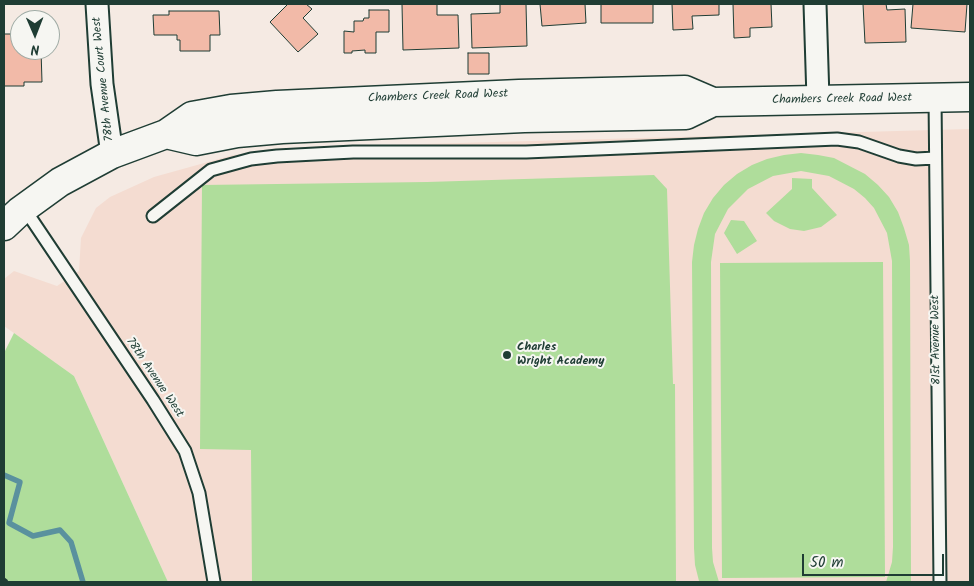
<!DOCTYPE html>
<html>
<head>
<meta charset="utf-8">
<style>
	body { margin:0 }
	#map { position:relative; width:974px; height:586px; overflow:hidden; background:#f5eae3; font-family:Kalam,sans-serif }
	canvas { display:block }
	.frame { position:absolute; inset:0; border:5px solid #1f3d34; pointer-events:none }
	.north { position:absolute; left:10px; top:10px; width:50px; height:50px; box-sizing:border-box; background:#f6f6f2; border:1px solid #a0aca6; border-radius:50%; rotate:179deg; font-size:14px; font-weight:700; line-height:20px; text-align:center; color:#1f3d34 }
	.north::after { content:''; display:block; margin:auto; width:18px; height:22px; background:#1f3d34; clip-path:polygon(50% 0,100% 100%,50% 72%,0 100%) }
	.scale { position:absolute; left:802px; top:554px; width:142px; height:22px; box-sizing:border-box; border:2px solid #1f3d34; border-top:0; padding-left:6px; font-size:15px; line-height:18px; white-space:nowrap; color:#1f3d34; -webkit-text-stroke:4px #f6f6f2; paint-order:stroke }
</style>
</head>
<body>
<div id="map">
<canvas width="974" height="586"></canvas>
<div class="frame"></div>
<div class="north">N</div>
<div class="scale">50 m</div>
</div>
<script>
const g = document.querySelector('canvas').getContext('2d');
g.lineJoin = 'round';
function paint(path, color) { g.fillStyle = color; g.fill(path, 'evenodd'); }
const shape = rows => new Path2D(rows.map(r => 'M' + r).join(''));
function strokePath(path, color, width, dash) { g.strokeStyle = color; g.lineWidth = width; g.lineCap = dash ? 'butt' : 'round'; g.setLineDash(dash || []); g.stroke(path); }
function write(font, color, halo, rows, align = 'center') {
  g.font = font + ' Kalam,sans-serif'; g.lineWidth = 4; g.setLineDash([]); g.textBaseline = 'middle'; g.strokeStyle = halo; g.fillStyle = color; for (const [text, x, y, turn = 0] of rows) {
    g.save(); g.translate(x, y); g.rotate((+turn || 0) * Math.PI / 180); g.textAlign = isNaN(turn) ? turn : align; if (halo) g.strokeText(text, 0, 0); g.fillText(text, 0, 0); g.restore();
  }
}
const built = shape([
	[970,129,970,582,168,582,74,376,4,326,4,279,14,271,57,286,79,271,81,238,96,208,110,197,154,177,233,155,313,147]
]);
const green = shape([
	[801,153,818,155,834,158,865,174,878,185,889,197,898,212,904,228,909,245,910,261,911,582,886,582,892,562,893,547,892,261,887,233,874,208,865,198,854,189,829,176,801,171,773,176,748,189,728,209,715,234,711,262,712,548,713,562,719,582,699,581,695,565,694,548,692,262,694,245,698,229,704,213,713,198,724,185,737,174,752,165,767,159,784,155],
	[654,175,667,189,673,384,675,384,676,582,252,582,251,450,200,449,202,185,427,182],
	[792,178,812,179,812,188,837,215,821,227,804,231,790,229,774,221,766,213,792,189],
	[731,220,744,221,757,241,737,254,724,233],
	[883,262,885,577,722,578,720,263],
	[14,333,74,376,168,582,4,582,4,353]
]);
const stream = shape([
	[4,475,20,482,9,523,33,536,60,530,71,542,83,582]
]);
const building = shape([
	[288,4,306,4,312,9,303,18,318,34,298,52,270,22,288,4],
	[402,4,437,4,437,15,458,15,459,48,403,50,402,4],
	[500,4,526,4,527,46,472,48,471,14,500,13,500,4],
	[540,4,585,4,586,23,542,26,540,4],
	[601,4,653,4,653,23,601,23,601,4],
	[672,4,719,4,719,15,692,16,693,29,673,30,672,4],
	[733,4,771,4,772,27,750,28,750,37,734,38,733,4],
	[863,4,886,4,887,10,905,9,906,42,865,43,863,4],
	[913,4,967,4,965,32,911,28,913,4],
	[369,10,389,10,389,32,376,32,376,53,365,53,365,50,352,51,352,53,344,53,344,31,354,32,354,21,363,21,364,18,369,18,369,10],
	[169,11,219,11,220,35,210,35,210,51,180,51,180,40,177,40,177,35,154,35,153,15,169,15,169,11],
	[4,34,20,34,20,50,41,50,42,82,24,82,24,86,4,86,4,34],
	[468,53,489,53,489,74,468,74,468,53]
]);
const path = shape([
	[4,579,8,582]
]);
const service = shape([
	[935,98,940,582],
	[24,208,153,400,185,451,199,493,214,582],
	[153,216,211,170,251,159,277,156,353,152,526,152,837,139,859,142,899,156,916,159,935,158]
]);
const minor = shape([
	[97,4,102,84,112,154],
	[815,4,818,99]
]);
const tertiary = shape([
	[166,134,196,141,237,133,282,129,524,118,686,115,713,102],
	[4,226,20,211,60,182,112,154,166,134,192,116,231,109,277,105,519,94,685,90,713,102,970,97]
]);
const markers = [
	[507,355,5,"#1f3d34"]
];
const streetNames = [
	["78th Avenue Court West",104,79,-96],
	["Chambers Creek Road West",438,97,-2],
	["Chambers Creek Road West",842,100,-1],
	["81st Avenue West",937,340,-91],
	["78th Avenue West",154,378,56]
];
const poiNames = [
	["Charles",517,348],
	["Wright Academy",517,362]
];
paint(built, '#f4dcd1');
paint(green, '#afdd9b');
strokePath(stream, '#5a919e', 5.5);
paint(building, '#f2baa8');
strokePath(building, '#1f3d34', 1);
strokePath(service, '#1f3d34', 15);
strokePath(minor, '#1f3d34', 25);
strokePath(tertiary, '#1f3d34', 31);
strokePath(path, '#1f3d34', 3, [4, 4]);
strokePath(service, '#f6f6f2', 11);
strokePath(minor, '#f6f6f2', 21);
strokePath(tertiary, '#f6f6f2', 28);
for (const [x, y, r, color] of markers) { const dot = new Path2D(); dot.arc(x, y, r, 0, 2 * Math.PI); g.fillStyle = color; g.fill(dot); strokePath(dot, '#f6f6f2', 2); }
write('12px', '#1f3d34', '#f6f6f2', streetNames);
write('bold 12px', '#1f3d34', '#f6f6f2', poiNames, 'left');
</script>
</body>
</html>
